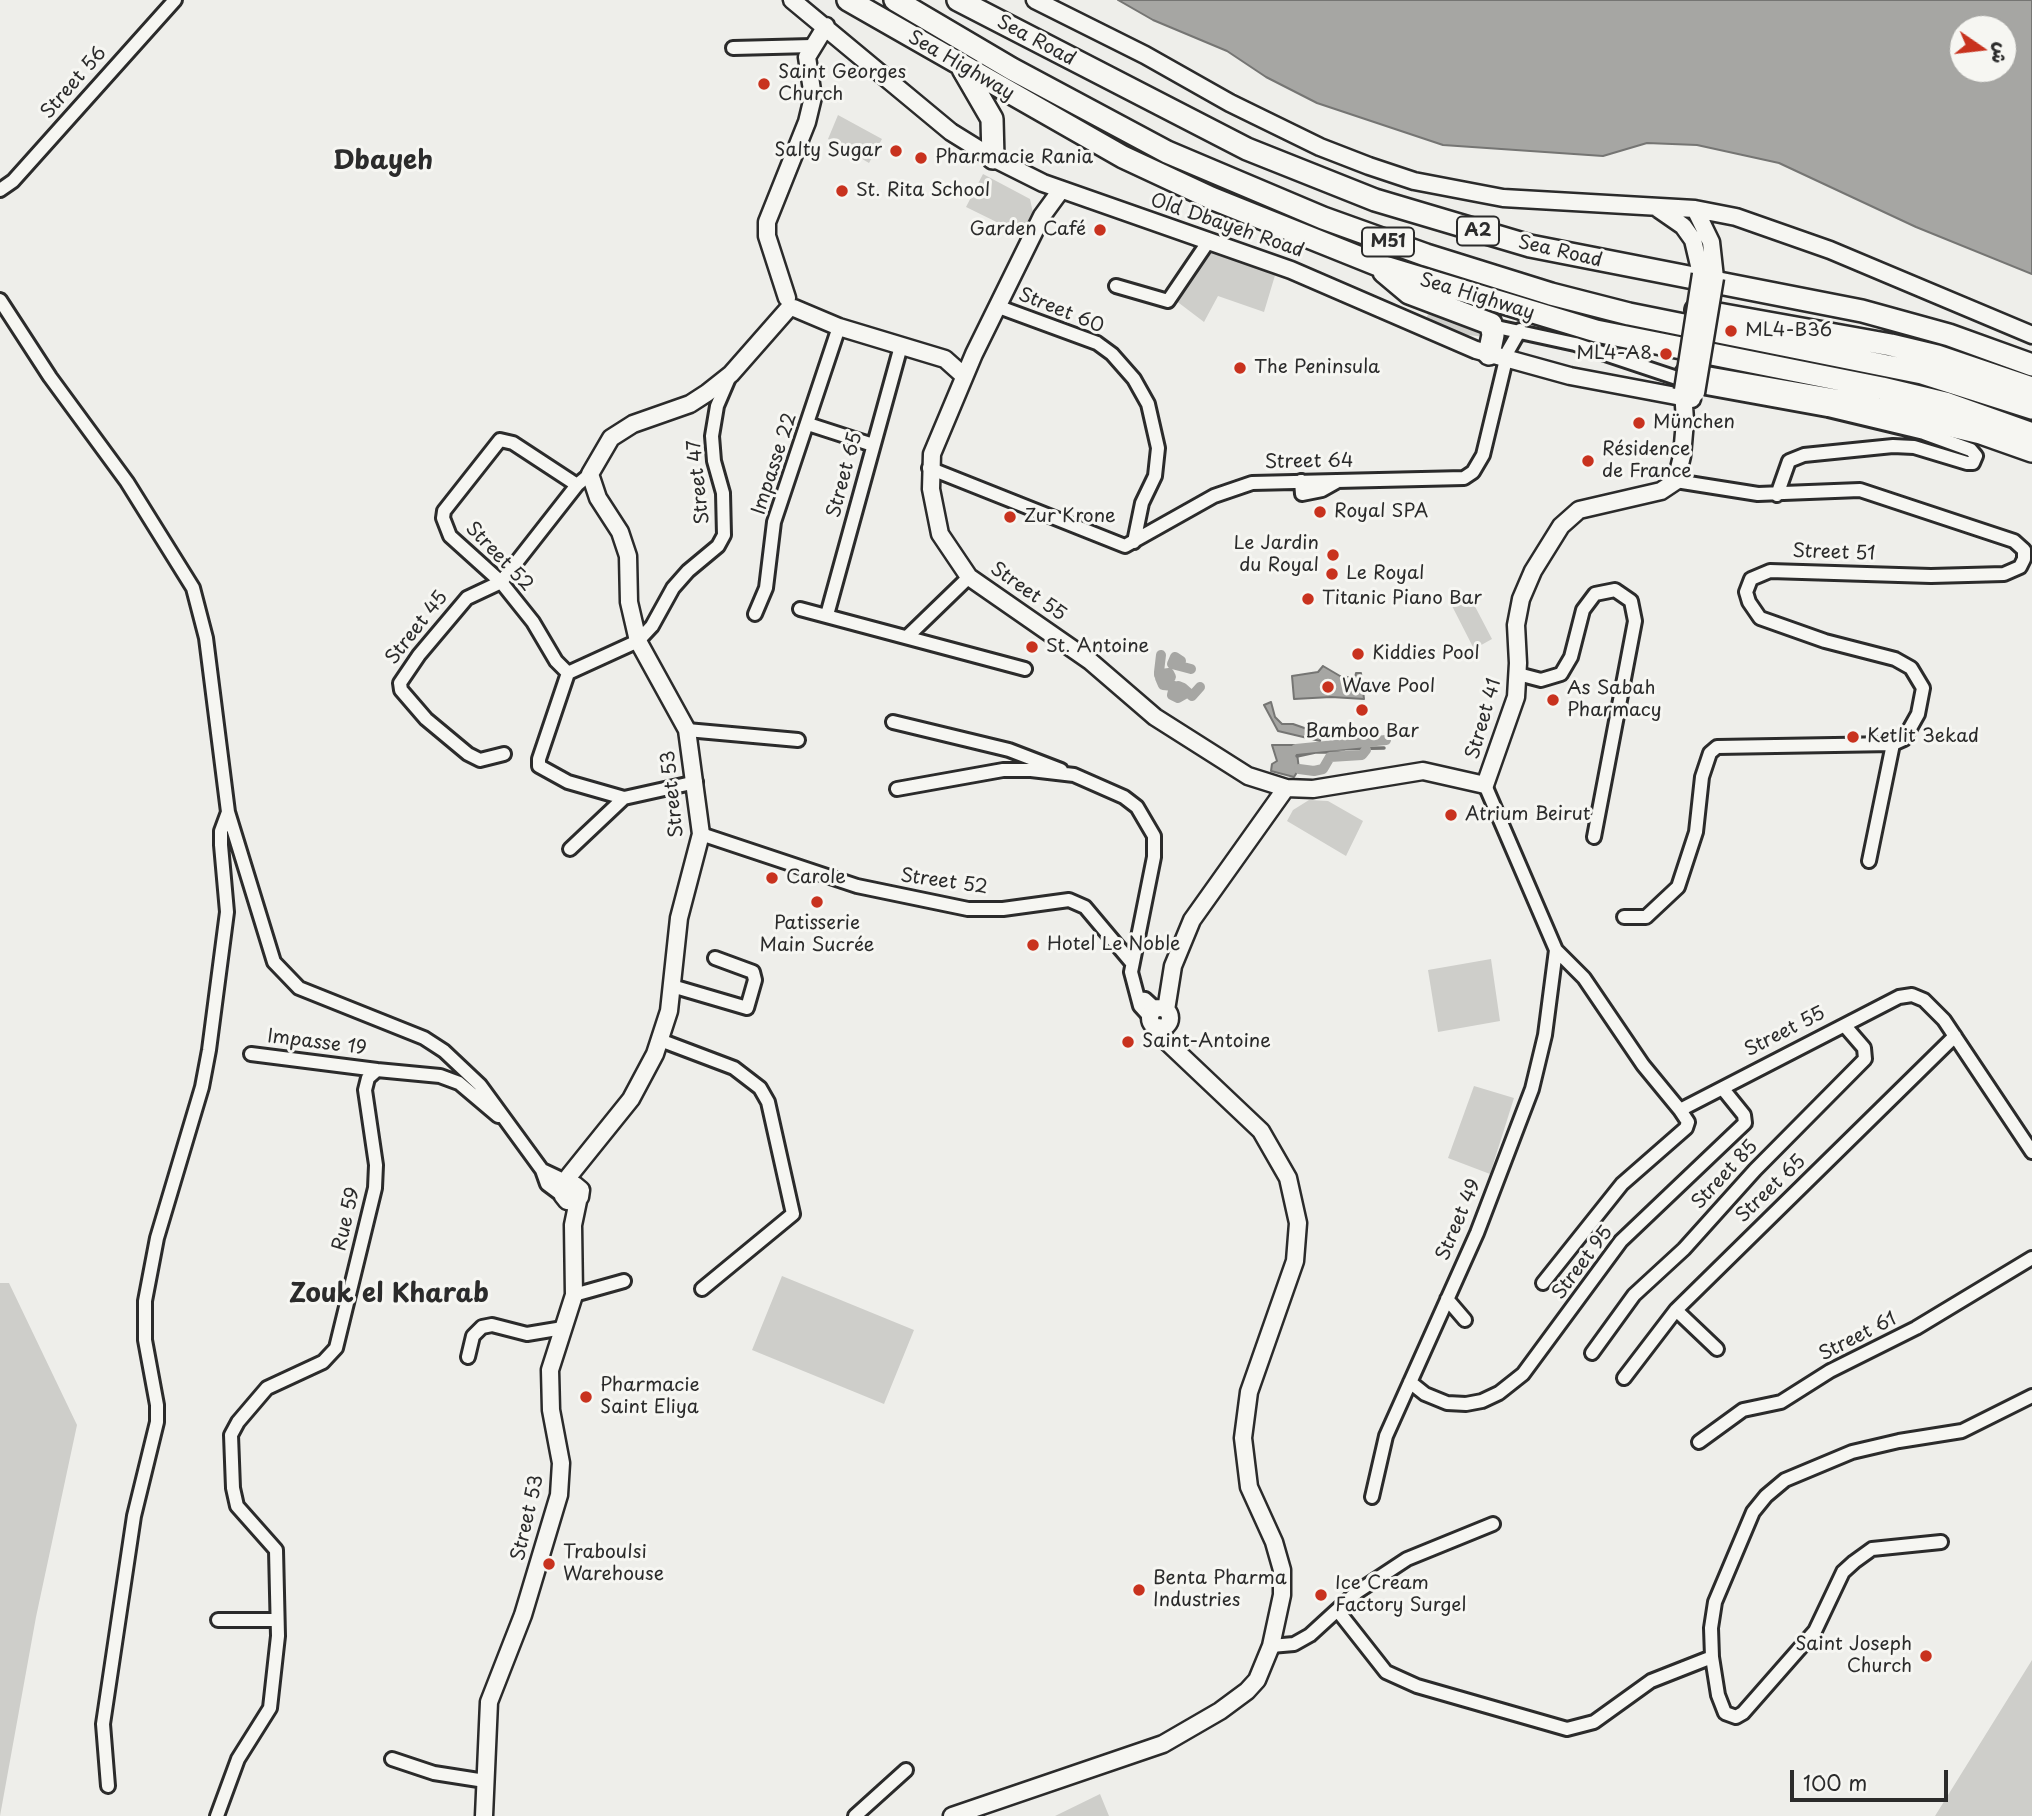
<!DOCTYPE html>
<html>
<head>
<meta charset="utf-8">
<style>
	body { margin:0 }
	#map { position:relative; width:2032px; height:1816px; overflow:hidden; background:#eeeeea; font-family:"Playpen Sans","Playpen Sans Arabic",sans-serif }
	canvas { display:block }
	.north { position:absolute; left:1948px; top:14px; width:70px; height:70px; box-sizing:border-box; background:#f6f6f2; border:2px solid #a5a5a2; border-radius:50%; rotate:104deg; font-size:19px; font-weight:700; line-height:28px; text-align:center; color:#2b2b2b }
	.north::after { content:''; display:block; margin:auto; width:24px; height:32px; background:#c8321e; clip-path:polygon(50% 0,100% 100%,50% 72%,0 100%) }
	.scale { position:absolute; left:1790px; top:1770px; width:158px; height:32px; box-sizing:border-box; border:4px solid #2b2b2b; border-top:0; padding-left:9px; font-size:21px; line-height:24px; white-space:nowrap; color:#2b2b2b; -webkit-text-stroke:5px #f6f6f2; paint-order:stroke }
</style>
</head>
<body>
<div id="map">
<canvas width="2032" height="1816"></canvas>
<div class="north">ش</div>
<div class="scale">100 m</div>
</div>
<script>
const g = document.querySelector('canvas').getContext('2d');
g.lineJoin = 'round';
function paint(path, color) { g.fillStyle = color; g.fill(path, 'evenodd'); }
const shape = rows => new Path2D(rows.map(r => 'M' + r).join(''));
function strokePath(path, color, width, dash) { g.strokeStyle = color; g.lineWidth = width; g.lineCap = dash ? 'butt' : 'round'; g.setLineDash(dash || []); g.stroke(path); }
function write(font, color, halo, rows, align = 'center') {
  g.font = font + ' "Playpen Sans",sans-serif'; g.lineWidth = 6; g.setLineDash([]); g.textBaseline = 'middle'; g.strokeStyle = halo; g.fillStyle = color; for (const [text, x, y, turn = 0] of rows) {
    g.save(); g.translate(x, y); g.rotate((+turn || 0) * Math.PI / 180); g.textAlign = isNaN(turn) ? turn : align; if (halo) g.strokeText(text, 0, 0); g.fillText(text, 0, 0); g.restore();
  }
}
const green = shape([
	[838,115,882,139,869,163,828,139],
	[983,174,1030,199,1033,213,1021,234,966,207],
	[1212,252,1276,272,1264,312,1218,296,1204,322,1175,300],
	[1431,309,1484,332,1485,337,1459,334,1437,324,1426,318],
	[1468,593,1492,639,1474,649,1450,602],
	[1309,800,1328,801,1363,821,1346,856,1287,821,1293,810],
	[1491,959,1500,1021,1438,1032,1428,970],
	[1474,1086,1514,1098,1490,1174,1448,1158],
	[782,1276,914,1330,884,1404,752,1350],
	[0,1283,9,1283,77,1425,36,1617,0,1816],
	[2032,1660,2032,1816,1935,1816],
	[1100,1794,1109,1816,1055,1816]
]);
const water = shape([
	[1118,0,2032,0,2032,274,1916,227,1779,163,1697,145,1647,143,1603,156,1443,145,1317,103,1266,77,1227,51,1153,20,1118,0],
	[1962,28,2004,28,2004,70,1962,70,1962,28],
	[1323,666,1340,676,1355,678,1356,673,1361,673,1364,699,1331,697,1294,699,1292,676,1318,672,1323,666],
	[1271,702,1275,717,1282,724,1293,724,1310,730,1321,735,1320,741,1278,731,1264,705,1271,702],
	[1272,745,1296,745,1299,769,1294,777,1271,771,1272,764,1277,761,1272,745]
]);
const stream = shape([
	[1297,752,1328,752,1357,747],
	[1297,756,1329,749,1384,748]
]);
const canal = shape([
	[1161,655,1159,672,1159,675,1162,679,1167,683,1171,677,1169,673,1161,674,1160,678,1163,685,1174,686,1179,688,1181,688,1182,689,1184,694,1178,697,1173,694,1175,688,1178,687,1183,688,1185,692,1185,694,1178,698,1172,695,1174,687,1178,686,1183,688,1192,696,1200,687],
	[1181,661,1175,657,1172,664,1191,669],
	[1296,749,1386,740],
	[1299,769,1314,771,1323,769,1330,757,1362,755,1366,750]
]);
const street = shape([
	[733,48,812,46],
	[0,190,13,181,175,0],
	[1116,286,1168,301,1208,242],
	[0,300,50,377,127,482,193,588,206,638,228,812,274,962,299,988,424,1038,444,1051,480,1085,542,1170,547,1184,563,1196],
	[999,307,1097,343,1112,354,1134,379,1148,404,1158,448,1155,476,1142,503,1134,542],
	[1492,326,1575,344,1707,388,1828,410,1924,433,1971,450,1976,456,1973,463,1967,463,1914,447,1893,446,1804,455,1789,461,1777,495],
	[808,424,873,445],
	[929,468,1125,546,1214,496,1252,483,1464,478,1473,472,1483,455,1508,351,1520,330],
	[1301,481,1302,494,1322,490,1338,481],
	[800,609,1025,669],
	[755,614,766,588,774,522,839,327],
	[827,615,901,346],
	[908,636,969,577],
	[568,673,556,661,533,622,501,582,450,536,443,518,444,511,500,440,513,443,577,485],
	[1518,674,1541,680,1561,674,1571,657,1583,610,1595,594,1615,590,1631,601,1635,621,1594,837],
	[893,722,1009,750,1061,770],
	[687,730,798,740],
	[504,754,480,760,468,754,426,719,401,690,400,683,419,655,467,598,501,582,577,485,590,474],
	[1485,785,1556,950,1584,978,1643,1065,1680,1110,1899,997,1912,995,1924,1000,1944,1020,2032,1152],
	[897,789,1003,770,1031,770,1074,775,1124,797,1137,807,1154,836,1154,857,1131,972,1140,1006,1150,1017],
	[624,798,568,782,539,766,539,759,568,673,638,641,652,626,673,588,688,571,718,546,724,535,723,493,714,461,712,436,717,406,729,378],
	[701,834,857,886,968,909,1003,909,1069,900,1085,907,1132,963],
	[570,849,624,798,696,782],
	[1869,861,1893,744],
	[1624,917,1646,917,1678,887,1696,832,1702,777,1710,753,1717,747,1893,744,1904,739,1918,714,1923,688,1911,668,1895,659,1825,641,1760,618,1749,602,1746,592,1751,579,1770,571,1931,576,2004,574,2020,567,2024,559,2024,550,2014,541,1860,490,1758,494,1676,481],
	[672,986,747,1008,755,980,753,972,715,958],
	[1138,998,1145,999,1156,1009],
	[660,1040,734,1068,760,1088,768,1102,793,1214,702,1289],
	[251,1054,377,1070],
	[542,1170,559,1178,567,1187],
	[1543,1283,1622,1184,1686,1128,1688,1122,1680,1110],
	[574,1295,624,1281],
	[1447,1299,1465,1320],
	[1676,1310,1717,1349],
	[1592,1353,1634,1295,1684,1249,1755,1170,1865,1059,1864,1048,1845,1026],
	[468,1357,473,1336,482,1327,492,1325,527,1334,563,1328],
	[1624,1378,1676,1310,1955,1036],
	[1410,1382,1425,1394,1447,1403,1466,1404,1482,1401,1499,1393,1523,1374,1621,1241,1745,1123,1744,1115,1723,1089],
	[1699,1442,1743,1410,1781,1402,1830,1371,1916,1328,2032,1258],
	[1372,1497,1386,1436,1477,1233,1532,1089,1545,1035,1556,950],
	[1941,1542,1872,1549,1854,1562,1843,1572,1815,1631,1743,1713,1736,1717,1725,1713,1718,1695,1712,1657,1711,1628,1715,1602,1753,1512,1766,1496,1785,1480,1852,1452,1899,1441,1962,1431,2032,1396],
	[1338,1611,1386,1672,1417,1686,1567,1729,1594,1722,1651,1681,1712,1657],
	[218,1620,277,1620],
	[1271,1646,1294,1644,1310,1635,1357,1592,1407,1559,1493,1524],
	[392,1759,434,1773,485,1781],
	[108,1786,103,1724,134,1516,157,1422,157,1405,145,1340,145,1301,157,1238,202,1087,209,1050,227,912,221,845,221,831,228,812],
	[217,1816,238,1759,270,1708,278,1636,276,1550,237,1506,233,1488,231,1435,238,1422,267,1388,323,1362,336,1348,375,1188,376,1165,365,1090,368,1078,377,1070,440,1076,459,1083,498,1116],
	[855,1816,906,1770]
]);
const secondary = shape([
	[792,0,951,132,993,158,1043,183,1291,270,1476,350,1570,376,1692,399],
	[1035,0,1145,55,1230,103,1320,147,1369,166,1414,181,1503,198,1695,209,1736,217,1830,250,2032,335],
	[1061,190,1042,216,974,354,932,454,931,489,940,534,969,577,1090,661,1155,717,1248,776,1286,788,1313,789,1423,771,1485,785,1516,697,1518,663,1516,625,1521,599,1533,571,1561,526,1579,510,1661,491,1676,481,1682,456,1685,421,1683,390],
	[1657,208,1683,226,1693,240,1701,274],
	[1695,209,1711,242,1715,278],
	[787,298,767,236,767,222,807,122,813,97,807,57,826,26],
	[794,308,839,327,945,359,964,376],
	'1150 1018a10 10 0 1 1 20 0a10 10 0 1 1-20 0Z',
	[1166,1010,1173,966,1192,920,1286,788],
	[568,1186,575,1185,581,1190,580,1197,576,1202,567,1201,563,1196,569,1176,631,1099,655,1054,669,1011,679,918,701,834,687,730,638,641,629,602,628,556,620,532,598,498,590,474,611,438,633,424,690,404,707,393,731,374,789,308],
	[484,1816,489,1702,523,1615,559,1495,561,1463,551,1410,550,1370,574,1295,573,1225,578,1201],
	[952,1816,1163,1744,1220,1711,1247,1691,1257,1680,1271,1646,1282,1595,1282,1570,1274,1542,1249,1487,1243,1438,1249,1392,1295,1261,1298,1223,1288,1178,1261,1131,1166,1041,1158,1027]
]);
const highway = shape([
	[848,0,1123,157,1211,198,1378,265,1596,331,1882,388,1945,403,2032,434],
	[895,0,1012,69,1167,152,1323,218,1426,255,1551,294,1629,314,1922,373,2032,408],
	[958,0,1247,149,1375,200,1530,246,1862,311,1949,335,2032,365],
	[963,69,992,119,993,158],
	[1384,272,1409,293,1491,324,1493,335,1489,354],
	[1696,310,1891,345,1937,356,2032,388],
	[1686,374,1858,404,1981,433,2032,451]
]);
const secondaryBridge = shape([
	[1683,390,1701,274],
	[1696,393,1715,278]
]);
const markers = [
	[764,84,7,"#c8321e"],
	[896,151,7,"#c8321e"],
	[921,158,7,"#c8321e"],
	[842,191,7,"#c8321e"],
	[1100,230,7,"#c8321e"],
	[1731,331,7,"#c8321e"],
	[1666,354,7,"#c8321e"],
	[1240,368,7,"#c8321e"],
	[1639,423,7,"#c8321e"],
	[1588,461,7,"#c8321e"],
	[1320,512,7,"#c8321e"],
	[1010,517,7,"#c8321e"],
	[1333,555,7,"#c8321e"],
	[1332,574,7,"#c8321e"],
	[1308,599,7,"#c8321e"],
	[1032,647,7,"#c8321e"],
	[1358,654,7,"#c8321e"],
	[1328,687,7,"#c8321e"],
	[1553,700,7,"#c8321e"],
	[1362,710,7,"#c8321e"],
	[1853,737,7,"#c8321e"],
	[1451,815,7,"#c8321e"],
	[772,878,7,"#c8321e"],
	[817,902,7,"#c8321e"],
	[1033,945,7,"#c8321e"],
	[1128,1042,7,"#c8321e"],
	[586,1397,7,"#c8321e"],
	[549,1564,7,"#c8321e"],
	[1139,1590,7,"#c8321e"],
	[1321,1595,7,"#c8321e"],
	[1926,1656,7,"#c8321e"]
];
const shields = [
	[1478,231,42],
	[1388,242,52]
];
const shieldNames = [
	["A2",1478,231],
	["M51",1388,242]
];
const streetNames = [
	["Sea Road",1036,41,28],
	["Sea Highway",961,66,30],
	["Street 56",74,83,-49],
	["Old Dbayeh Road",1227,226,19],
	["Sea Road",1560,252,13],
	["Sea Highway",1477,297,17],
	["Street 60",1061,311,22],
	["Street 64",1309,462,-1],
	["Impasse 22",775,464,-72],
	["Street 65",845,475,-75],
	["Street 47",699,482,-96],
	["Street 51",1834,553,2],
	["Street 52",499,557,46],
	["Street 55",1028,592,35],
	["Street 45",417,628,-52],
	["Street 41",1484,719,-74],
	["Street 53",673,794,-96],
	["Street 52",944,882,8],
	["Street 55",1785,1032,-27],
	["Impasse 19",317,1043,7],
	["Street 85",1725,1175,-47],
	["Street 65",1771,1189,-44],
	["Rue 59",347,1219,-77],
	["Street 49",1459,1220,-67],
	["Street 95",1583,1263,-53],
	["Street 61",1858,1337,-27],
	["Street 53",528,1518,-77]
];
const poiNames = [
	["Saint Georges",778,73],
	["Church",778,95],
	["Salty Sugar",882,151,"right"],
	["Pharmacie Rania",935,158],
	["St. Rita School",856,191],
	["Garden Café",1086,230,"right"],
	["ML4-B36",1745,331],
	["ML4-A8",1652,354,"right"],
	["The Peninsula",1254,368],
	["München",1653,423],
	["Résidence",1602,450],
	["de France",1602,472],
	["Royal SPA",1334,512],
	["Zur Krone",1024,517],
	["Le Jardin",1319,544,"right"],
	["du Royal",1319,566,"right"],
	["Le Royal",1346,574],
	["Titanic Piano Bar",1322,599],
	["St. Antoine",1046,647],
	["Kiddies Pool",1372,654],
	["Wave Pool",1342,687],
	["As Sabah",1567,689],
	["Pharmacy",1567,711],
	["Bamboo Bar",1362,732,"center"],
	["Ketlit 3ekad",1867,737],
	["Atrium Beirut",1465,815],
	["Carole",786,878],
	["Patisserie",817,924,"center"],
	["Main Sucrée",817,946,"center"],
	["Hotel Le Noble",1047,945],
	["Saint-Antoine",1142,1042],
	["Pharmacie",600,1386],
	["Saint Eliya",600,1408],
	["Traboulsi",563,1553],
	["Warehouse",563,1575],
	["Benta Pharma",1153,1579],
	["Industries",1153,1601],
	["Ice Cream",1335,1584],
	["Factory Surgel",1335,1606],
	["Saint Joseph",1912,1645,"right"],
	["Church",1912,1667,"right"]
];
const districtNames = [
	["Dbayeh",383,162],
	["Zouk el Kharab",389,1295]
];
paint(green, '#cececa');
paint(water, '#a6a6a3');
strokePath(water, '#757573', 2);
strokePath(stream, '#757573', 3.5);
strokePath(canal, '#a6a6a3', 10);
strokePath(street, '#2b2b2b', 18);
strokePath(secondary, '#2b2b2b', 21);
strokePath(highway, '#2b2b2b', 26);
strokePath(street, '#f6f6f2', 12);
strokePath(secondary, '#f6f6f2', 16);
strokePath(highway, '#f6f6f2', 21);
strokePath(secondaryBridge, '#2b2b2b', 21, []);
strokePath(secondaryBridge, '#f6f6f2', 16);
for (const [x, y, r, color] of markers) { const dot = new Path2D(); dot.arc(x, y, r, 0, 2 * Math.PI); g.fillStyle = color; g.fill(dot); strokePath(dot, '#f6f6f2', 2.5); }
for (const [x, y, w] of shields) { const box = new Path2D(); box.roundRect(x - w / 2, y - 14.5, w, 29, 5); g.fillStyle = '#f6f6f2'; g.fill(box); strokePath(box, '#2b2b2b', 2); }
write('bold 18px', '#2b2b2b', null, shieldNames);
write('19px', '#2b2b2b', '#f6f6f2', streetNames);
write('19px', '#2b2b2b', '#f6f6f2', poiNames, 'left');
write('bold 26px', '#2b2b2b', '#f6f6f2', districtNames);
</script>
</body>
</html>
